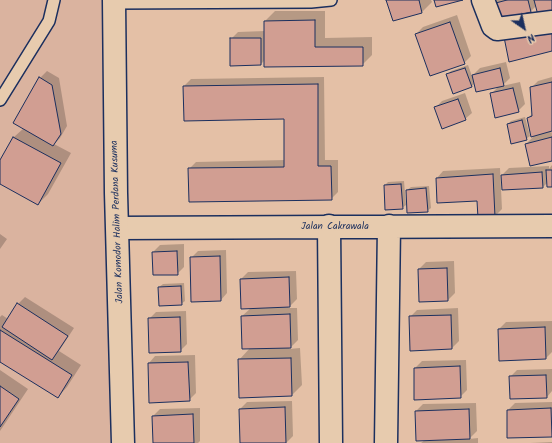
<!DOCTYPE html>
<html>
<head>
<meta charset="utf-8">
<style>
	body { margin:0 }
	#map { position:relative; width:552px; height:443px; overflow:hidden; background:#e4c0a6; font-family:Kalam,sans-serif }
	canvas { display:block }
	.north { position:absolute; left:504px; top:8px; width:40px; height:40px; -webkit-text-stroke:3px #e7cbae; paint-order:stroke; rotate:146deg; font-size:11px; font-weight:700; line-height:16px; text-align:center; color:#1b2f5e }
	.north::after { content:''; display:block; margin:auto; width:14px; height:18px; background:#1b2f5e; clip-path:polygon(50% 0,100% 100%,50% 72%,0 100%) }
</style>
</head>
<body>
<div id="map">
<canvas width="552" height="443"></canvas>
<div class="north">N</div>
</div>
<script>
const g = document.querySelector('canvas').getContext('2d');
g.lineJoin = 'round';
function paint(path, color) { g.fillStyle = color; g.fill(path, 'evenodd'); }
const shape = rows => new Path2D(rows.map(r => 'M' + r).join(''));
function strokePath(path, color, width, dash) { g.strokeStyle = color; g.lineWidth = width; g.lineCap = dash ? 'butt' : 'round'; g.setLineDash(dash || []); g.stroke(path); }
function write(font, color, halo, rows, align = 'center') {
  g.font = font + ' Kalam,sans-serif'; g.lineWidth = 3; g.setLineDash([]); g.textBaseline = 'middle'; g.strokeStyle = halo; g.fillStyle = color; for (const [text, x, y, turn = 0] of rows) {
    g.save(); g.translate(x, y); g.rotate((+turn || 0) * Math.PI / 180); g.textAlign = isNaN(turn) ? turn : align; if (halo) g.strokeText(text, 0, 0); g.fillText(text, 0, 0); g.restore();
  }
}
const built = shape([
	[0,0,107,0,108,230,107,270,111,443,0,443]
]);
const shadow = shape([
	[387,0,431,0,432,2,422,12,393,20],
	[497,0,552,0,537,5,531,11,497,20,493,5],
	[275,11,325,11,325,38,372,37,372,55,362,65,265,60,261,64,231,39,238,32,265,31,265,21],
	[457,15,471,56,464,63,416,34,423,27],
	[506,62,510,78,502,86,520,82,525,104,518,111,491,94,499,86,475,83,471,87,447,75,451,71,468,65,472,76,480,68],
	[47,71,59,78,67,126,60,138,54,144,71,153,48,194,38,204,0,183,0,163,14,137,24,128,40,78],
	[324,77,325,160,338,160,338,192,331,199,189,169,196,162,285,160,285,118,184,86,191,79],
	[552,77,552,131,550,133,552,132,552,160,526,144,535,135,528,118,533,113,531,88,538,81],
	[465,93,472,113,465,119,435,108,442,101],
	[525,117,530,136,526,139,508,124,511,121],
	[552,165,552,186,548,182,543,187,502,175,509,168,549,166,549,169],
	[500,168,502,209,495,216,478,200,437,178,443,171],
	[404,181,406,205,402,208,385,185,388,182],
	[429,186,431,208,427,211,407,190,411,187],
	[0,234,7,239,0,249],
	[184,244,184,267,177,274,153,252,160,245],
	[226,250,227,293,221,300,191,258,198,251],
	[454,261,455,293,448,300,419,269,426,262],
	[296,271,297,299,288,308,297,308,298,340,289,349,300,348,302,385,292,395,239,360,250,348,242,316,251,308,241,279,248,272],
	[184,283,185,301,181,304,159,287,163,284],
	[25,297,74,328,59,351,81,365,67,387,58,397,0,361,0,317,2,315,8,319,18,304],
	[458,308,459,341,452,348,410,317,417,310],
	[186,311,187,344,180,351,149,319,156,312],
	[552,321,552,352,546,358,500,360,499,329,506,322],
	[195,355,196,393,189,400,149,363,155,356],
	[466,360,467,390,460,397,415,368,422,361],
	[552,369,552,391,547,397,510,377,517,370],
	[0,370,28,389,0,431],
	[292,401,293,436,286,443,298,443,241,443,240,409,247,402],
	[552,402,552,436,508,437,508,410,515,403],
	[476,403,477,431,469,439,478,438,478,443,421,443,425,440,416,411,423,404],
	[200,408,200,441,198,443,154,443,153,416,160,409],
	[530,442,552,442,552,443]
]);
const building = shape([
	[386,0,419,0,422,13,393,21,386,0],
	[434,0,463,0,436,7,434,0],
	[507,0,528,0,531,12,496,21,492,4,507,0],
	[534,0,552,0,552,16,539,19,534,0],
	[315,20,315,47,363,47,363,66,264,67,264,21,315,20],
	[450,22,465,64,430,76,415,34,450,22],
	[552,26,552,51,509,62,504,37,552,26],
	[230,38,261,38,261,65,230,66,230,38],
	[465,68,472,87,453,94,446,74,465,68],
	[500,68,504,86,476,92,472,75,500,68],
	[39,77,52,85,61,134,53,146,13,123,39,77],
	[552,82,552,131,531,137,527,118,532,116,530,87,552,82],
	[318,84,318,166,331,166,332,200,189,202,188,168,284,167,284,119,184,121,183,86,318,84],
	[513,88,519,112,495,118,490,93,513,88],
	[458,99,466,120,442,129,434,107,458,99],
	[522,120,527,140,511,144,507,124,522,120],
	[13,137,61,163,38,205,0,184,0,160,13,137],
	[552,137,552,161,530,166,525,144,552,137],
	[546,170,552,170,552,187,547,187,546,170],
	[542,172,543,188,502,190,501,175,542,172],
	[493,174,495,217,478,218,477,201,437,203,436,178,493,174],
	[401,184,403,209,385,210,384,185,401,184],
	[426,188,428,212,407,213,406,190,426,188],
	[177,251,178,275,153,275,152,252,177,251],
	[220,256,221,301,191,302,190,257,220,256],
	[447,268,448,301,419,302,418,269,447,268],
	[289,277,290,307,241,309,240,279,289,277],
	[181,286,182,305,159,306,158,287,181,286],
	[17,303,68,336,52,360,2,327,17,303],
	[290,314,291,348,242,349,241,316,290,314],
	[451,315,452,349,410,351,409,316,451,315],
	[180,317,181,352,149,353,148,318,180,317],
	[545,327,546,359,499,361,498,329,545,327],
	[0,330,72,375,58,398,0,362,0,330],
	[291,358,292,396,239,398,238,359,291,358],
	[188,362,190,401,149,403,148,363,188,362],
	[460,366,461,398,414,400,414,368,460,366],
	[546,375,547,398,510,399,509,376,546,375],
	[0,386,19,399,0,427,0,386],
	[285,407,286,443,240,443,239,409,285,407],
	[551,408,552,437,507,438,507,410,551,408],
	[469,409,470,439,416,441,415,411,469,409],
	[193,414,194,443,153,443,152,416,193,414]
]);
const service = shape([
	[114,3,311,2,331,0],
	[0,100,49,21,54,0]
]);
const minor = shape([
	[483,0,493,26,497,29,552,22],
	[329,226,331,443],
	[118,228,552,226],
	[386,443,389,226]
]);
const tertiary = shape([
	[114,0,116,193,123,443]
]);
const streetNames = [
	["Jalan Komodor Halim Perdana Kusuma",118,222,-92],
	["Jalan Cakrawala",335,227]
];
paint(built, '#dab39f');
paint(shadow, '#0003');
paint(building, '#d19e92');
strokePath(building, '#1b2f5e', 1);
strokePath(service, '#1b2f5e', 14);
strokePath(minor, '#1b2f5e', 25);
strokePath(tertiary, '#1b2f5e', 25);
strokePath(service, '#e7cbae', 11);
strokePath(minor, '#e7cbae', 22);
strokePath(tertiary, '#e7cbae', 22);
write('10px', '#1b2f5e', '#e7cbae', streetNames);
</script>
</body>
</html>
